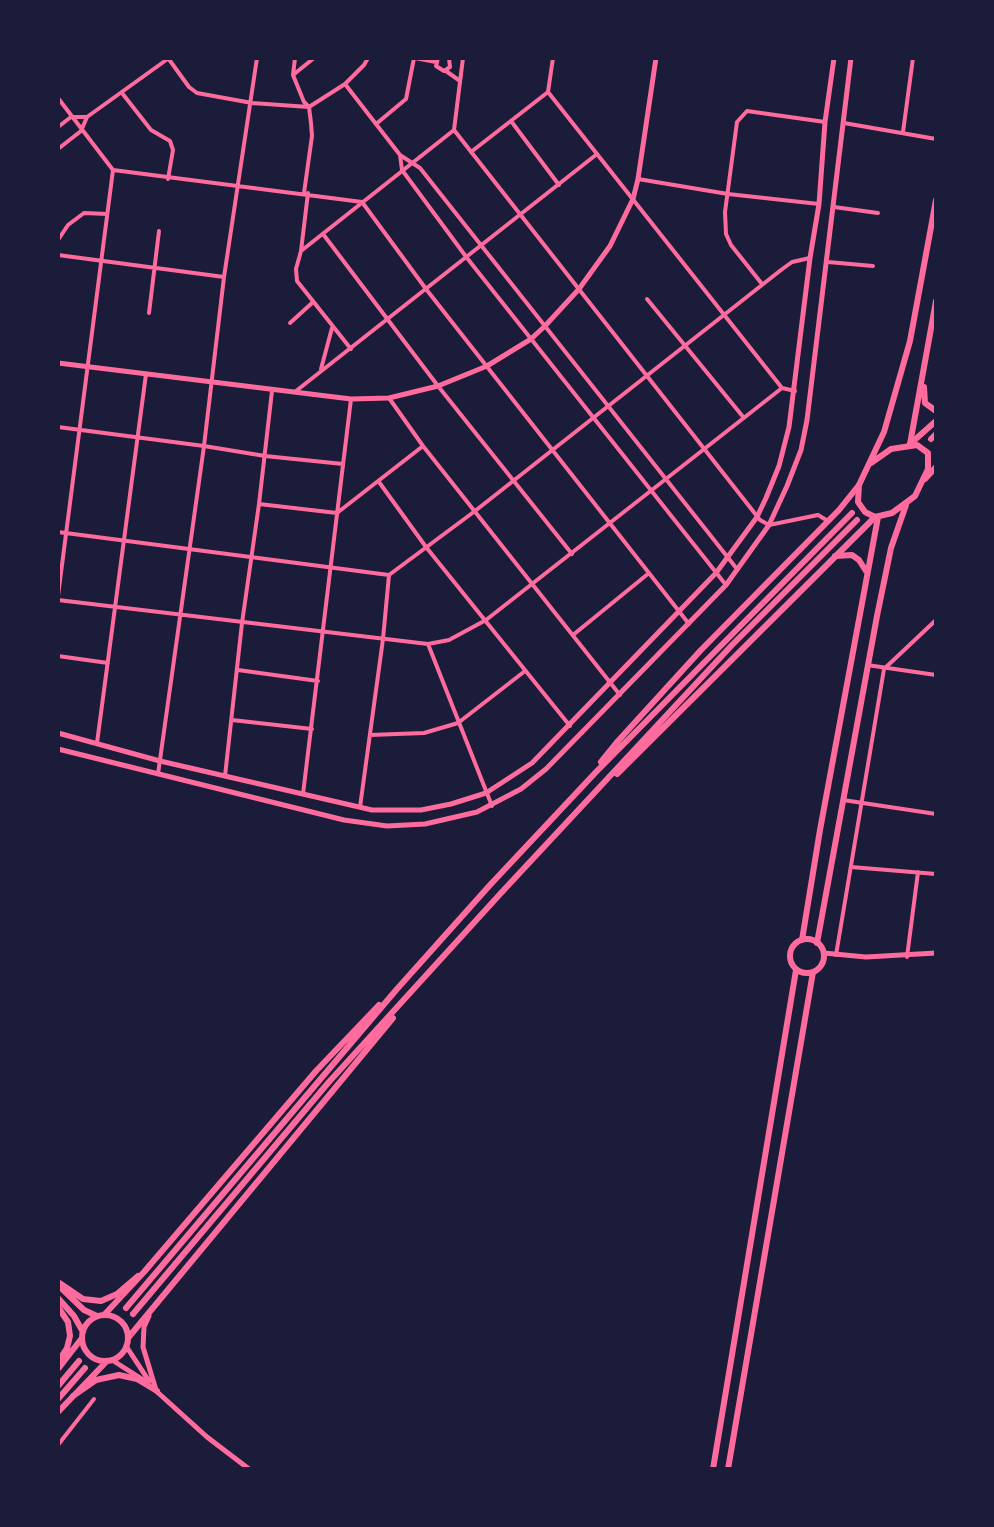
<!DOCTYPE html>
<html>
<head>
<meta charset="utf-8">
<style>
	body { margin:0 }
	#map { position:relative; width:994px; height:1527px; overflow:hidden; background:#1b1b3a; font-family:Inter,sans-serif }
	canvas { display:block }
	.frame { position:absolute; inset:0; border:60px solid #1b1b3a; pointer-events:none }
</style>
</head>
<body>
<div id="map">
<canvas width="994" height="1527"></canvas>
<div class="frame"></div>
</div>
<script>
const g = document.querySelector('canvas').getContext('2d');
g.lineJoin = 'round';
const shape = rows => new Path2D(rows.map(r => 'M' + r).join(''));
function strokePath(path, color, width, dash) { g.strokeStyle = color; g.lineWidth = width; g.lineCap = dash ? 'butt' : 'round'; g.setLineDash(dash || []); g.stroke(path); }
const minor = shape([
	[168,58,189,87,197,93,252,103,309,107,345,84,364,65,368,58],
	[295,58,293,75,304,102,309,107,311,123,312,136,304,193],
	[415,58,436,62],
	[438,58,436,66,444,71,450,67,449,58],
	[446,71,460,81],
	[293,75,314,58],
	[345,84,400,155,420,168,737,569],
	[548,92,782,388],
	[122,93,151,130,170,141,173,150,168,179],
	[58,98,113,170,362,202,426,289,689,624],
	[87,117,169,58],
	[511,121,559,185],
	[844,123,936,139],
	[376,124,406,99,414,58],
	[58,127,71,117,87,117],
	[454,130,760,520,769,525,818,515,828,521],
	[903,132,913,58],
	[58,149,81,131,87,117],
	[471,152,548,92,553,58],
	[400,155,402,170,467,258,726,585],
	[638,179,728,194,819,204],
	[308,193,301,251,296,269,297,281,351,349],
	[834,207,878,213],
	[323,234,438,386,572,554],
	[58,240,68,225,84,213,107,214],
	[301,251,454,130,463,58],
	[58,255,224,277],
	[828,262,873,266],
	[762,284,731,245,726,234,725,212,737,122,747,111,825,122],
	[647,299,744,418],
	[149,313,159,231],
	[290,323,312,303],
	[321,369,332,328],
	[296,391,597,154],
	[389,398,423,446,620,695],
	[58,427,204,446,265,456,343,464],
	[379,482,426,547,570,726],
	[259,504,337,513,423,446],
	[58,532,389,575,475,511,781,270,792,262,810,258],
	[58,596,113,170],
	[58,600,428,644,449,640,486,620,782,388,795,391],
	[573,635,649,573],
	[428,644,492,806],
	[58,656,108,663],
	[867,665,936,675],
	[238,670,318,681],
	[232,720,312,729],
	[370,735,424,733,458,723,525,671],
	[97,743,146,374],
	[158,774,204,446,224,277,257,58],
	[225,776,242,623,259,504,272,391],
	[303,794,351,399],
	[843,800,936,814],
	[360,807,383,639,389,575],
	[851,867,936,874],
	[836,955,884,669,936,620],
	[907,957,918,872],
	[58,1445,94,1399]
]);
const tertiary = shape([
	[58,363,351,399,389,398,438,386,487,366,531,339,545,326,579,289,610,246,633,199,638,179,656,58],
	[58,733,160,761,372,810,421,810,451,804,486,793,532,763,716,573,757,517,766,498,779,466,789,427,810,258,819,204,825,122,834,58],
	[58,749,344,820,387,826,425,824,477,812,521,789,546,769,726,585,769,525,787,486,801,450,807,420,851,58],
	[824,953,866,957,936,953],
	[149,1316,144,1327,143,1347,156,1390],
	[126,1346,149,1381],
	[112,1360,148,1383],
	[155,1390,207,1437,249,1469]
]);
const primary = shape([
	[924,387,925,403,936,411],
	[910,444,936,301],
	[871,463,891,449,917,445,928,453,928,469,915,496,892,513,875,517,865,512,858,502,859,485,884,432,910,341,936,200],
	[835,556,852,555,859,560,866,571],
	'790 956a17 17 0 1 1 34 0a17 17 0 1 1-34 0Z',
	[802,940,820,830,878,517],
	[817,943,877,616,891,548,906,505],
	[58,1282,83,1299,101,1301,117,1294,138,1276],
	[58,1285,84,1310,97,1316],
	[58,1298,74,1316,83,1332],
	[58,1307,68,1322,70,1336,67,1348,58,1362],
	'82 1338a23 23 0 1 1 46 0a23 23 0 1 1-46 0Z',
	[58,1369,82,1338],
	[73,1396,96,1380,119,1375,137,1379,157,1391],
	[58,1412,107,1361],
	[713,1469,796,970],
	[728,1469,813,972]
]);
const trunk = shape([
	[931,439,936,434],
	[910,444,936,421],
	[925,479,936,467],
	[601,762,618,741,701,650,839,510,859,485],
	[617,774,875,517],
	[126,1308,397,989,490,885,596,772,852,513],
	[133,1314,328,1083,501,893,732,645,857,520],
	[104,1315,144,1272,316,1071,379,1005],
	[128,1338,393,1018],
	[58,1386,79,1361],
	[58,1399,85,1368]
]);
strokePath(minor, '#ff6b9d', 4);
strokePath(tertiary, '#ff6b9d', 5);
strokePath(primary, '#ff6b9d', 6);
strokePath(trunk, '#ff6b9d', 6);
</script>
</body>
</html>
